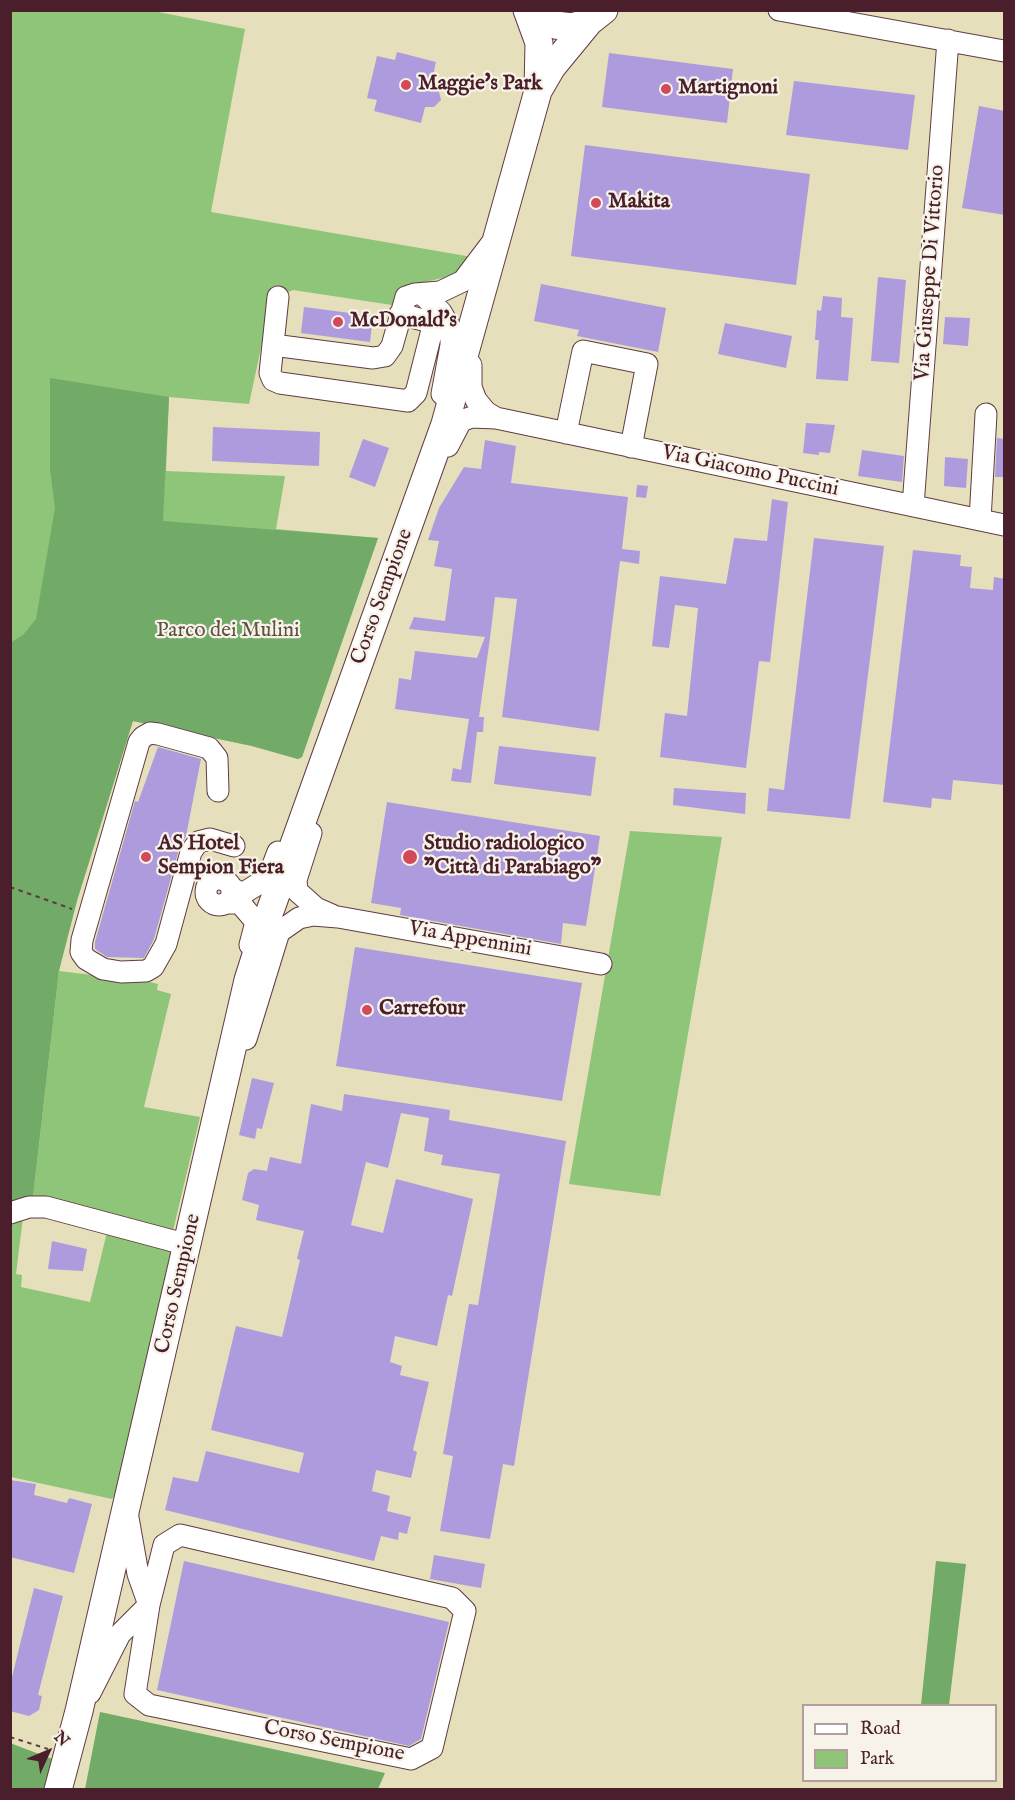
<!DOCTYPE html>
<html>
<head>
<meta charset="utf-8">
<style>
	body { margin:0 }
	#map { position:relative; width:1015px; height:1800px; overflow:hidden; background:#e6dfbb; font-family:"IM FELL English",serif }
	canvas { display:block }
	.frame { position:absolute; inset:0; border:12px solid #4a1f2b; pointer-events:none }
	.legend { position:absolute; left:802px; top:1704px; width:195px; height:78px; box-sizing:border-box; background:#f7f3e8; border:2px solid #b29e9c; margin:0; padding:8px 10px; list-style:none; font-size:18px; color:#4a1f2b }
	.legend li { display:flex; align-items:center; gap:12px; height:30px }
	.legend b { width:30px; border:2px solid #b29e9c }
	.north { position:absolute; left:18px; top:1722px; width:60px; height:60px; -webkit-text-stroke:4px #f7f3e8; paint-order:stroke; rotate:46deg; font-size:16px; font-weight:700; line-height:24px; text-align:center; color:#4a1f2b }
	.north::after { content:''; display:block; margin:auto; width:21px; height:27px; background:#4a1f2b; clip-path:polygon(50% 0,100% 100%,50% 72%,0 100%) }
</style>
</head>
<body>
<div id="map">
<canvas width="1015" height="1800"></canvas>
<div class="frame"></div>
<ul class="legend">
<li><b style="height:8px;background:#fff"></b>Road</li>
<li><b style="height:16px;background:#8ec578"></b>Park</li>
</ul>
<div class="north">N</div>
</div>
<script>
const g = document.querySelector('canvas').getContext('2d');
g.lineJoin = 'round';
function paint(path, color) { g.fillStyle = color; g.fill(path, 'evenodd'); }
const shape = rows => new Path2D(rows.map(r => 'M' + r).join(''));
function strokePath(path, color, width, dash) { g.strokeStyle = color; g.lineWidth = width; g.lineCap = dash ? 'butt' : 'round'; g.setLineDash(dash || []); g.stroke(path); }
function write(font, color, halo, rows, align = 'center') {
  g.font = font + ' "IM FELL English",serif'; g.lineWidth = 4.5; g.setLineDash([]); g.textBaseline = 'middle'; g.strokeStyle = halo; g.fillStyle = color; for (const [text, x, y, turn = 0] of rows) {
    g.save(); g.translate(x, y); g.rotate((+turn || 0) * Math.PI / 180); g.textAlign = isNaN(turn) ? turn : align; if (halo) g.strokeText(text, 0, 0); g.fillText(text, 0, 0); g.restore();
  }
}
const green = shape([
	[11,11,153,11,245,29,211,212,472,257,461,271,451,276,403,287,392,305,293,290,284,294,273,292,249,404,169,397,166,471,285,476,276,529,378,538,302,757,298,759,252,746,133,721,11,891],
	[630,831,722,837,660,1196,569,1184],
	[59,971,150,982,158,984,157,990,171,994,144,1107,200,1117,172,1235,33,1197],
	[23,1217,16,1274,22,1275,21,1287,90,1302,108,1228,173,1249,117,1493,112,1499,11,1477,11,1219]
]);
const forest = shape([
	[50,378,169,397,163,521,378,538,302,757,298,759,252,746,133,721,77,901,59,971,33,1197,11,1204,10,643,23,635,36,619,55,508,50,469],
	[936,1561,966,1564,949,1705,921,1705],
	[100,1712,385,1773,378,1789,85,1789],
	[10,1743,55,1760,47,1789,11,1789]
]);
const building = shape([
	[397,52,436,62,431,85,439,92,441,100,434,107,425,107,421,123,374,111,377,100,367,98,377,56,395,60],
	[609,53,733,69,727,123,602,107],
	[794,81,915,95,908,150,786,135],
	[979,106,1005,111,1005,215,962,208],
	[585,145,810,174,796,285,571,256],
	[878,277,906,280,899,363,871,361],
	[541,284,666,308,658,352,577,336,579,330,534,321],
	[823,296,842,298,841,317,853,318,848,381,816,379,819,340,815,340,817,310,821,311],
	[304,307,373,316,370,342,301,333],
	[945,317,970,318,968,346,943,344],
	[725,323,792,336,786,368,718,354],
	[806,423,835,425,830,453,819,452,819,455,803,453],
	[213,427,320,432,319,466,212,461],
	[997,438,1005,439,1005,477,995,477],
	[363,439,389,448,375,487,349,477],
	[485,440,516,446,511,483,628,497,622,549,640,551,639,564,620,561,599,731,502,717,517,599,495,597,490,638,486,637,490,638,479,717,484,717,483,732,477,732,471,783,451,781,453,768,461,770,469,719,395,709,399,678,411,680,415,651,477,658,485,637,409,629,414,617,445,621,452,569,434,566,439,541,428,540,439,508,464,467,481,469],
	[862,450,904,456,902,482,858,476],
	[945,457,968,459,966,488,944,486],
	[637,485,648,486,646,498,636,497],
	[772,499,788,502,770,662,759,661,746,768,660,757,665,713,687,716,698,608,675,605,669,648,652,646,660,576,726,584,734,538,767,541],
	[814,538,884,546,850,819,767,811,769,788,784,790],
	[913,550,961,555,960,566,972,567,970,588,993,590,994,577,1005,579,1005,785,953,780,951,800,932,798,931,808,883,802],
	[499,746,596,757,591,796,494,784],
	[158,747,201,759,186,836,179,849,154,939,144,958,107,957,95,949,95,942,135,801,138,802],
	[674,788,746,793,745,814,673,805],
	[387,802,600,836,586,926,563,923,561,944,400,915,401,908,371,903],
	[355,947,582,983,562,1101,336,1066],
	[252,1078,274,1083,262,1129,257,1128,255,1139,239,1135],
	[344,1094,450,1110,449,1120,566,1141,514,1466,503,1464,490,1539,440,1531,453,1456,443,1454,469,1304,478,1305,500,1174,441,1165,443,1155,424,1151,429,1118,401,1113,388,1168,366,1162,351,1225,383,1233,396,1179,473,1199,452,1296,448,1295,437,1346,395,1336,390,1362,402,1366,400,1375,429,1382,413,1450,417,1452,411,1478,376,1470,372,1491,390,1496,387,1511,411,1517,407,1534,399,1532,398,1540,381,1536,374,1561,165,1510,173,1477,198,1482,206,1451,299,1473,304,1453,211,1430,236,1326,282,1337,300,1260,297,1259,304,1231,256,1220,259,1205,242,1200,248,1173,254,1169,267,1171,270,1157,301,1164,311,1104,342,1111],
	[52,1241,87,1249,83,1271,48,1269],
	[10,1480,36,1484,34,1495,67,1503,69,1498,92,1504,74,1573,10,1557],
	[434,1555,485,1564,481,1588,430,1579],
	[184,1561,449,1622,421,1739,409,1746,157,1690],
	[34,1588,63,1596,38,1695,42,1696,39,1710,29,1716,10,1711,10,1685]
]);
const path = shape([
	[10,887,72,909],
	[10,1737,48,1749]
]);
const minor = shape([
	[779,10,1004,51],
	[423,295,441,312,451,329,451,345,442,394],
	[278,297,270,373,273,380,280,383,408,401,416,393,433,326,427,321,400,314],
	[273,345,373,358,385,356,392,346,406,297,415,294,440,292,463,281,491,244],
	[464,356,471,365,471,387,476,400,486,412,496,418],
	[566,433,583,351,647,364,631,447],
	[448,446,461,421,472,417,496,418,1004,525],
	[913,506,948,40],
	[980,520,986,414],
	[218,791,217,758,209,748,158,734,150,733,143,737,139,742,82,940,81,952,86,959,103,969,121,972,146,971,153,967,166,944,191,852,198,842,210,839,234,846],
	[311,833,296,880,297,891,316,908,332,915],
	'206 892a13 13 0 1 1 26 0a13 13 0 1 1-26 0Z',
	[232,888,242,894,268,878,278,852],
	[227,903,240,903,256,922,250,945],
	[246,1039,279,932,299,918,313,915,338,917,601,964],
	[10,1213,29,1207,46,1207,188,1245],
	[180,1535,452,1598,465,1611,432,1748,411,1759,149,1705,135,1694,149,1605,164,1545,180,1535],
	[90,1693,120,1634,149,1605,138,1574,127,1512]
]);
const major = shape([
	[530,10,543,21,555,25,572,27,589,22,604,10],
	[538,91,552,67,589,22],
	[58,1790,79,1711,248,980,270,911,445,424,538,91,539,43,527,10]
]);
const markers = [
	[406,85,6,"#d1495b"],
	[666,89,6,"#d1495b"],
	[596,203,6,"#d1495b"],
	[338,322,6,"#d1495b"],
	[146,857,6,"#d1495b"],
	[410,857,8,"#d1495b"],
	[367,1010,6,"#d1495b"]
];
const poiNames = [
	["Maggie's Park",418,85],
	["Martignoni",678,89],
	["Makita",608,203],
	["McDonald's",350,322],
	["AS Hotel",158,845],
	["Sempion Fiera",158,869],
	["Studio radiologico",424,845],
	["\"Città di Parabiago\"",424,869],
	["Carrefour",379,1010]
];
const streetNames = [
	["Via Giuseppe Di Vittorio",931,273,-86],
	["Via Giacomo Puccini",750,472,12],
	["Corso Sempione",383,597,-70],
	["Via Appennini",470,940,10],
	["Corso Sempione",179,1284,-77],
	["Corso Sempione",334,1742,11]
];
const parkNames = [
	["Parco dei Mulini",228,632]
];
paint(green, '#8ec578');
paint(forest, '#72aa68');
paint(building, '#ad9bde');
strokePath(minor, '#613c41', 23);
strokePath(major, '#613c41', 29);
strokePath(path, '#613c41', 2, [4.5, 4.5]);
strokePath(minor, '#fff', 21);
strokePath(major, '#fff', 27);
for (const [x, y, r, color] of markers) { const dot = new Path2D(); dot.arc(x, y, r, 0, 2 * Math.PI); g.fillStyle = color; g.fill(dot); strokePath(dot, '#f7f3e8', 2); }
write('bold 21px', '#4a1f2b', '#f7f3e8', poiNames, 'left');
write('21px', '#4a1f2b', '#f7f3e8', streetNames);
write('21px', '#5e5142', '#f7f3e8', parkNames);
</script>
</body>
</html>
